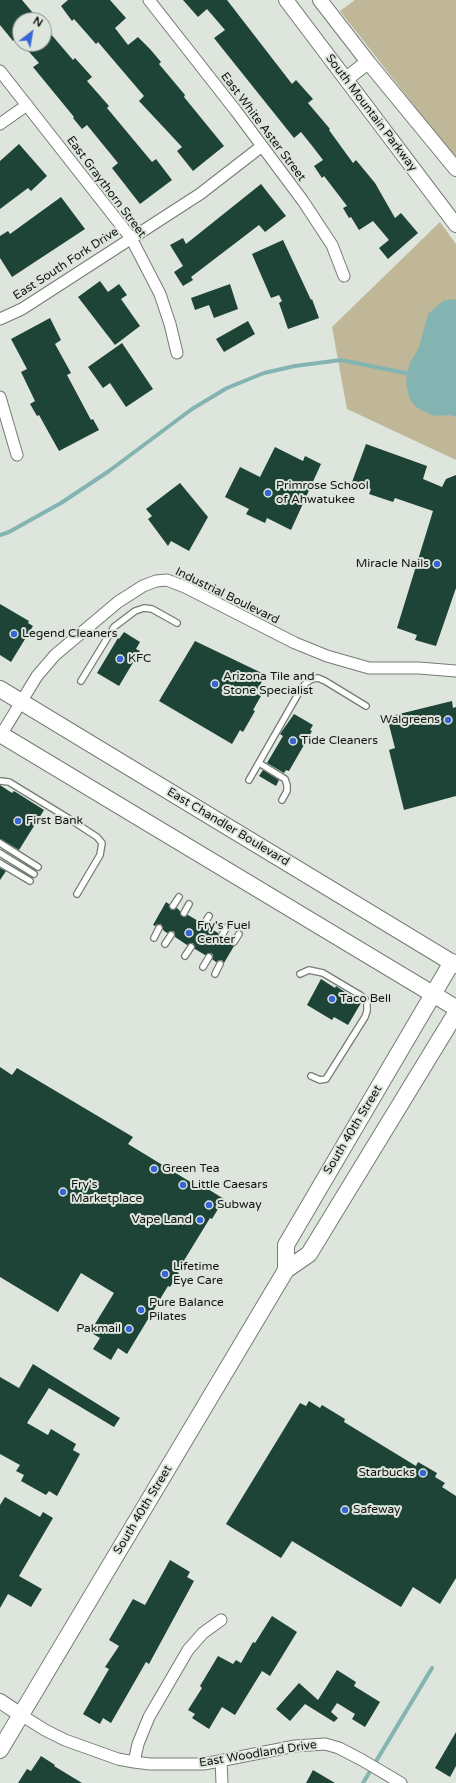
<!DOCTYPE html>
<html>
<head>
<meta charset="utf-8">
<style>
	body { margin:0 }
	#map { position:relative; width:456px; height:1783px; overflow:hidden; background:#dde5dc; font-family:"Varela Round",sans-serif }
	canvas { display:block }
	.north { position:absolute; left:12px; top:12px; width:40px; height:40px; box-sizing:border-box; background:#dde5dc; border:1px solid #8c928b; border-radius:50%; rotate:31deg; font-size:11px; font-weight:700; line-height:16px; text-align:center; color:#121512 }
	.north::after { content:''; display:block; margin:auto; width:14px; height:18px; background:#3765d5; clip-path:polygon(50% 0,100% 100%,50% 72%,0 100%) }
</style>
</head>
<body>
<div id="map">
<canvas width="456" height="1783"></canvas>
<div class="north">N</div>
</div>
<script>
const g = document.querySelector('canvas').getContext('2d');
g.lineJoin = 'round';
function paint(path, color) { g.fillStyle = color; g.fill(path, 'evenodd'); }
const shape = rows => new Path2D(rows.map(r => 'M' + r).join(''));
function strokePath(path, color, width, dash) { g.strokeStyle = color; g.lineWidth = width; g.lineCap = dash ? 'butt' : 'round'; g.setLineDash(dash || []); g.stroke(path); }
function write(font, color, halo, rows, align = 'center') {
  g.font = font + ' "Varela Round",sans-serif'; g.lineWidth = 4; g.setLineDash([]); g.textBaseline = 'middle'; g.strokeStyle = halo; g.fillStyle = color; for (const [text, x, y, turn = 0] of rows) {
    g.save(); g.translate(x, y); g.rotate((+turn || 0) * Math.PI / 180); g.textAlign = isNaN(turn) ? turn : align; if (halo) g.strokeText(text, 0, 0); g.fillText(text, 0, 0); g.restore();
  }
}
const green = shape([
	[355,0,456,0,456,159,340,11],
	[440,222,456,244,456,460,347,409,332,327]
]);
const water = shape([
	[453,299,456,300,456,417,450,415,436,416,429,414,416,407,411,401,408,393,406,382,409,365,419,347,428,314,443,301]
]);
const stream = shape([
	[0,535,9,532,61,503,109,471,192,409,227,388,264,373,295,366,341,360,410,374],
	[363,1783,432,1668]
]);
const building = shape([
	[0,0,22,0,39,20,20,20,20,35,13,41,0,25],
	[68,0,110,0,126,18,115,28,128,45,138,37,150,49,161,62,159,64,185,95,184,97,224,146,193,171,177,151,182,147,139,101,144,96,98,42,96,44,74,19,72,21,61,6],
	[183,0,227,0,292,84,296,80,313,99,308,103,330,129,329,130,353,163,356,160,375,183,395,218,401,213,418,233,388,259,379,248,389,240,373,221,359,230,351,217,349,218,343,208,347,206,324,176,322,178,314,166,323,160,313,147,301,132,294,138,214,38,225,30,207,9,198,17],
	[44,26,73,60,75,58,92,77,87,81,109,106,107,108,152,162,156,159,172,180,140,204,112,168,118,163,87,125,82,129,73,118,74,117,33,67,39,63,22,44,44,44],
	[19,144,47,176,31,191,28,188,0,209,0,161],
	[261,184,286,216,265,232,259,225,191,277,193,280,183,286,174,272,183,266,170,245,183,238,186,244],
	[61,197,85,229,12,277,0,258,0,236,8,231,10,234],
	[283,240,311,300,312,299,319,318,288,329,279,303,282,301,279,295,271,298,252,254],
	[100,281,108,292,119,284,127,295,121,299,140,326,115,345,78,297],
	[230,284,238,309,214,318,209,305,195,310,191,298],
	[50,318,61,340,55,344,71,373,67,375,91,420,93,419,99,430,59,451,39,415,37,416,30,404,35,401,21,372,27,369,11,339],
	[248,321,255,334,224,352,216,339],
	[122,343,153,389,126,407,110,383,103,388,88,367],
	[366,444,427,466,423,479,442,487,446,479,456,475,456,588,436,646,415,640,417,635,397,628,433,511,395,498,393,502,369,494,371,489,352,482],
	[275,447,303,461,305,456,321,464,291,530,267,518,265,523,246,514,249,509,225,497,240,467,260,477],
	[180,483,208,517,189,551,171,541,168,546,148,519,152,516,146,509],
	[0,604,29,621,28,623,33,626,11,662,0,655],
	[124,632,140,642,136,649,140,651,119,686,97,673,118,638,119,639],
	[195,641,266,675,255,693,261,696,253,710,255,711,243,732,240,730,232,744,159,701],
	[452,701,453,708,456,707,456,796,404,810,389,750,395,748,387,717],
	[294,714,313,725,310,730,312,731,289,771,286,770,284,773,267,763,283,736,280,734],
	[263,770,279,780,276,786,259,776],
	[0,785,12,793,14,791,44,810,19,850,0,839],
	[0,868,6,871,0,880],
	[166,902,169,904,171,910,177,908,180,911,182,916,184,917,188,915,200,922,202,928,207,926,218,933,218,937,220,939,226,937,230,940,230,944,234,946,224,963,222,960,216,962,212,959,213,955,211,953,205,955,195,949,193,943,187,945,175,937,175,933,173,931,167,933,163,930,161,924,158,924,155,926,153,925],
	[321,979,335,988,336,986,361,1003,348,1025,334,1017,332,1020,307,1005],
	[0,1067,12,1075,17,1068,133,1137,128,1144,202,1189,203,1186,224,1199,212,1219,210,1218,177,1272,179,1273,170,1287,168,1286,127,1354,118,1348,111,1360,93,1349,100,1338,90,1332,114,1293,81,1273,58,1312,0,1277],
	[33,1364,120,1418,114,1427,49,1388,27,1423,48,1435,51,1429,76,1444,73,1450,80,1454,57,1496,49,1491,46,1495,21,1481,24,1475,16,1471,20,1465,0,1454,0,1377,19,1388],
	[309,1401,320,1408,322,1405,345,1419,344,1422,416,1466,418,1462,437,1473,435,1477,445,1483,442,1487,456,1496,456,1578,440,1604,413,1587,401,1607,292,1541,281,1558,226,1524,300,1403,306,1406],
	[5,1497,40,1517,43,1512,53,1518,19,1576,42,1589,31,1607,8,1594,0,1608,0,1505],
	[170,1560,190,1572,187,1577,194,1581,149,1664,146,1662,111,1723,103,1718,100,1724,83,1714,109,1669,105,1667,119,1646,109,1640,133,1599,145,1605],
	[272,1616,297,1632,270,1676,262,1671,235,1715,222,1707,209,1729,192,1718,195,1714,188,1710,202,1688,200,1686,218,1656,233,1664,236,1660,241,1663,253,1642,255,1643],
	[337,1670,356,1682,354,1686,380,1702,365,1727,352,1719,355,1714,337,1703,331,1712,338,1718,334,1722,305,1704,290,1721,276,1709,299,1683,318,1700],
	[456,1732,456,1766,450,1777,435,1768],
	[41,1756,55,1765,54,1766,82,1783,18,1783,27,1769,31,1771],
	[313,1770,335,1783,306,1783]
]);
const service = shape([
	[81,681,114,627,135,611,144,608,152,609,177,623],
	[259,763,285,779,287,785,287,791,282,800],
	[249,780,301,689,306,683,312,679,318,678,325,681,366,706],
	[0,781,9,782,68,818,97,837,102,843,100,855,77,894],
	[0,843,38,867],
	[0,853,34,874],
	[0,863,30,881],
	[173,906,179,897],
	[184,913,189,904],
	[204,924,209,916],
	[222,935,227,927],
	[154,938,159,928],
	[234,942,239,934],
	[165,944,171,935],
	[185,956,191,947],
	[203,967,209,957],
	[215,974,220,964],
	[300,974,309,970,323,973,360,995,365,999,367,1003,367,1011,365,1017,326,1079,320,1080,311,1076]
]);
const minor = shape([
	[149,0,236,111,303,201,332,245,344,276],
	[0,71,131,238,160,294,170,324,177,353],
	[0,124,27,105],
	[0,319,22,309,200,194,262,146],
	[0,397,17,455],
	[1,735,37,676,55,655,118,602,143,586,156,581,167,580,185,587,295,643,327,656,369,668,419,668,456,671],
	[21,1715,45,1730,65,1740,118,1759,134,1762,150,1764,204,1764,295,1746,325,1744,339,1748,362,1760,401,1783],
	[221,1760,222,1783],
	[134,1762,138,1744,149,1717,188,1650,203,1633,221,1620]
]);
const tertiary = shape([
	[286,0,456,225],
	[320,0,368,62,456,169],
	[346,79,368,62],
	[0,1701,21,1715]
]);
const secondary = shape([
	[0,689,456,965],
	[0,734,456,1008],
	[286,1270,286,1245,452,962],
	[0,1750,286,1270,309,1254,456,1013]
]);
const markers = [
	[268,493,4,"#3765d5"],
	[437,564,4,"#3765d5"],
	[14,634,4,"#3765d5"],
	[120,659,4,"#3765d5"],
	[215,684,4,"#3765d5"],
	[448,720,4,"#3765d5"],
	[293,741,4,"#3765d5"],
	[18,821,4,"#3765d5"],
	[189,933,4,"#3765d5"],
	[332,999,4,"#3765d5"],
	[154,1169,4,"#3765d5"],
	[183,1185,4,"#3765d5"],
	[63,1192,4,"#3765d5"],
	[209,1205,4,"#3765d5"],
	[200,1220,4,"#3765d5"],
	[165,1274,4,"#3765d5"],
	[141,1310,4,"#3765d5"],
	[129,1329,4,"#3765d5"],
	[423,1473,4,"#3765d5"],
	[345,1510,4,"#3765d5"]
];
const streetNames = [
	["South Mountain Parkway",371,113,53],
	["East White Aster Street",263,127,53],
	["East Graythorn Street",106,187,53],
	["East South Fork Drive",66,264,-33],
	["Industrial Boulevard",227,596,26],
	["East Chandler Boulevard",228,827,31],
	["South 40th Street",353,1130,-59],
	["South 40th Street",143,1510,-59],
	["East Woodland Drive",258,1754,-9]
];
const poiNames = [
	["Primrose School",276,486],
	["of Ahwatukee",276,500],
	["Miracle Nails",429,564,"right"],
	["Legend Cleaners",22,634],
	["KFC",128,659],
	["Arizona Tile and",223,677],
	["Stone Specialist",223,691],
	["Walgreens",440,720,"right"],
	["Tide Cleaners",301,741],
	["First Bank",26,821],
	["Fry's Fuel",197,926],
	["Center",197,940],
	["Taco Bell",340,999],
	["Green Tea",162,1169],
	["Fry's",71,1185],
	["Marketplace",71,1199],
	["Little Caesars",191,1185],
	["Subway",217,1205],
	["Vape Land",192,1220,"right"],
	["Lifetime",173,1267],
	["Eye Care",173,1281],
	["Pure Balance",149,1303],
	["Pilates",149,1317],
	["Pakmail",121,1329,"right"],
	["Starbucks",415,1473,"right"],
	["Safeway",353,1510]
];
paint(green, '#bfb798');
paint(water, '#84b4b1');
strokePath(stream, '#84b4b1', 4);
paint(building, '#1d4436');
strokePath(service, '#747c73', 8);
strokePath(minor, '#747c73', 13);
strokePath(tertiary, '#747c73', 16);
strokePath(secondary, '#747c73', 18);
strokePath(service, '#fff', 5.5);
strokePath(minor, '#fff', 11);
strokePath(tertiary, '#fff', 14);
strokePath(secondary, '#fff', 16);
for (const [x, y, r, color] of markers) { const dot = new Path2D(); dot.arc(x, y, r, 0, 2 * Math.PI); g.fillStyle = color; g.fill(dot); strokePath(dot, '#dde5dc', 1.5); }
write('12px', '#121512', '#dde5dc', streetNames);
write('12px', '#121512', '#dde5dc', poiNames, 'left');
</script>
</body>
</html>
